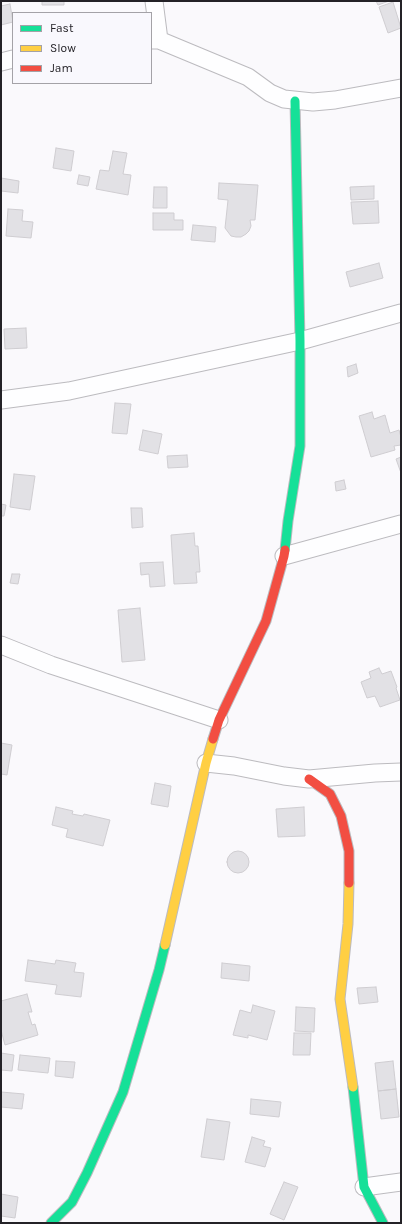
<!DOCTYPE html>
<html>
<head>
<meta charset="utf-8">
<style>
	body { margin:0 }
	#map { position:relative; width:402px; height:1224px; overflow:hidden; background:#faf9fc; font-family:Karla,sans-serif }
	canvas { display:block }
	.frame { position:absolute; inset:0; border:2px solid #242227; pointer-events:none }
	.legend { position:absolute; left:12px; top:12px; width:140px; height:72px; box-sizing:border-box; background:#f9f8fd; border:1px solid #a4a2a7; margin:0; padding:5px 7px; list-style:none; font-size:12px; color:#242227 }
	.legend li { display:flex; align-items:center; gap:8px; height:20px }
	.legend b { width:20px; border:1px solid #a4a2a7 }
</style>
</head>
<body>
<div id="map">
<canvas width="402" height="1224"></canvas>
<div class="frame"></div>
<ul class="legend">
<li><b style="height:5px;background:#16e098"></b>Fast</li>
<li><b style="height:5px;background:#ffcf43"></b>Slow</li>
<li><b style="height:5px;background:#f24e42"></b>Jam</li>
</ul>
</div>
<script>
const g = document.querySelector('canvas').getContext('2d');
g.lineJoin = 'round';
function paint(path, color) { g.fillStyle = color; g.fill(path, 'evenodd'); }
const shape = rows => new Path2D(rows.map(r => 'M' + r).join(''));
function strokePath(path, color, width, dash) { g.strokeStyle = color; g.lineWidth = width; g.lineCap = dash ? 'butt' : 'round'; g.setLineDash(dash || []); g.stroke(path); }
const building = shape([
	[42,1,64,1,64,5,42,5,42,1],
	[376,1,389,1,378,5,376,1],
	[393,2,401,28,388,33,379,7,393,2],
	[10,4,13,22,1,25,1,6,10,4],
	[56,148,74,151,71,171,53,168,56,148],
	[113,151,127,153,123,174,131,175,128,195,96,189,100,170,109,171,113,151],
	[79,175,90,177,88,186,77,184,79,175],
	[1,178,19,181,18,193,1,191,1,178],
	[219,183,258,185,255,220,250,220,251,226,249,231,246,234,241,237,236,237,231,236,225,228,228,200,218,199,219,183],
	[374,186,374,199,351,200,350,187,374,186],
	[154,187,167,187,167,208,153,208,154,187],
	[378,201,379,223,353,224,351,202,378,201],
	[8,209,23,210,22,221,33,222,31,238,6,236,8,209],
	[153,213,174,213,174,220,183,220,183,230,153,230,153,213],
	[193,225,216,227,215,242,191,240,193,225],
	[379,263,383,278,350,287,346,272,379,263],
	[26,328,27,348,5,349,4,329,26,328],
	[356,364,358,373,348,377,347,367,356,364],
	[115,403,131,404,127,434,112,433,115,403],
	[372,412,374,419,385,415,390,433,399,430,401,437,401,445,394,446,395,450,371,457,359,416,372,412],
	[143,430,162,434,158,454,139,450,143,430],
	[187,455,188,467,168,468,167,456,187,455],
	[401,457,401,473,396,459,401,457],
	[14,474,35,476,30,510,10,507,14,474],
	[344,480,346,489,336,491,335,482,344,480],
	[1,504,6,505,4,516,1,516,1,504],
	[131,508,142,508,143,527,132,528,131,508],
	[194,533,195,546,198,546,200,572,196,572,197,583,174,584,171,535,194,533],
	[163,562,165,586,150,587,149,574,141,575,140,563,163,562],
	[12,574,20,574,18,584,10,583,12,574],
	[140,608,145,660,122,662,118,610,140,608],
	[379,668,382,674,391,671,397,687,396,688,400,700,380,707,375,696,367,698,361,682,371,678,369,672,379,668],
	[1,743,12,745,7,775,1,774,1,743],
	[155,783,171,786,168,807,151,804,155,783],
	[56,807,73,811,72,814,83,816,84,814,110,820,103,846,66,837,68,829,52,825,56,807],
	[304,807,305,836,278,837,276,809,304,807],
	'227 862a11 11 0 1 1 22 0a11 11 0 1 1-22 0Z',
	[28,960,55,964,56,960,76,963,74,972,84,973,81,997,55,994,57,985,25,981,28,960],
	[222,963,250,966,249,981,221,978,222,963],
	[376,987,378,1002,359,1004,357,988,376,987],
	[27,994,32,1012,28,1012,32,1025,35,1024,38,1035,5,1045,1,1030,1,1001,27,994],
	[253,1005,275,1011,267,1040,248,1035,248,1038,233,1035,240,1010,251,1013,253,1005],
	[296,1007,315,1008,314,1032,295,1031,296,1007],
	[294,1033,311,1033,310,1055,293,1055,294,1033],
	[1,1053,14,1055,12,1071,1,1070,1,1053],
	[20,1055,50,1058,48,1073,18,1070,20,1055],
	[56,1061,75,1062,73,1078,55,1076,56,1061],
	[393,1061,396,1089,378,1091,375,1063,393,1061],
	[396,1089,399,1117,381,1119,378,1091,396,1089],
	[1,1092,24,1094,22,1109,1,1107,1,1092],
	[251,1099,281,1102,279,1117,250,1114,251,1099],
	[207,1119,230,1122,224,1160,201,1157,207,1119],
	[252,1137,265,1141,263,1146,271,1148,265,1167,245,1162,252,1137],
	[284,1182,298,1187,284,1220,270,1214,284,1182],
	[1,1194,18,1197,15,1218,1,1216,1,1194]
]);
const street = shape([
	[154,1,159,40],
	[151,40,159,40,248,77,270,93,284,99,313,102,335,100,401,88],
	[1,62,13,59],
	[1,400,69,391,300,341,401,313],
	[284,556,401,524],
	[1,645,51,665,219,720],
	[206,763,234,766,284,776,309,779,375,773,401,772],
	[364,1187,401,1182]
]);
const fast = shape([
	[285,550,288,521,300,446,300,341,295,101],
	[353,1087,364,1187,383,1223],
	[51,1223,72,1202,87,1173,123,1092,159,970,165,945]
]);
const slow = shape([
	[349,883,348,924,340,999,353,1087],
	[165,945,206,763,213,739]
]);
const jam = shape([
	[213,739,219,720,266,621,284,556,285,550],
	[309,779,330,794,341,816,349,851,349,883]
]);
paint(building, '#e2e1e5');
strokePath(building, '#cfcdd1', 1);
strokePath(street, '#bcbbbf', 19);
strokePath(fast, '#bcbbbf', 11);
strokePath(slow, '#bcbbbf', 11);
strokePath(jam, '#bcbbbf', 11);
strokePath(street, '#fefeff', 17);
strokePath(fast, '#16e098', 9);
strokePath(slow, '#ffcf43', 9);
strokePath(jam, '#f24e42', 9);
</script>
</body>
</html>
